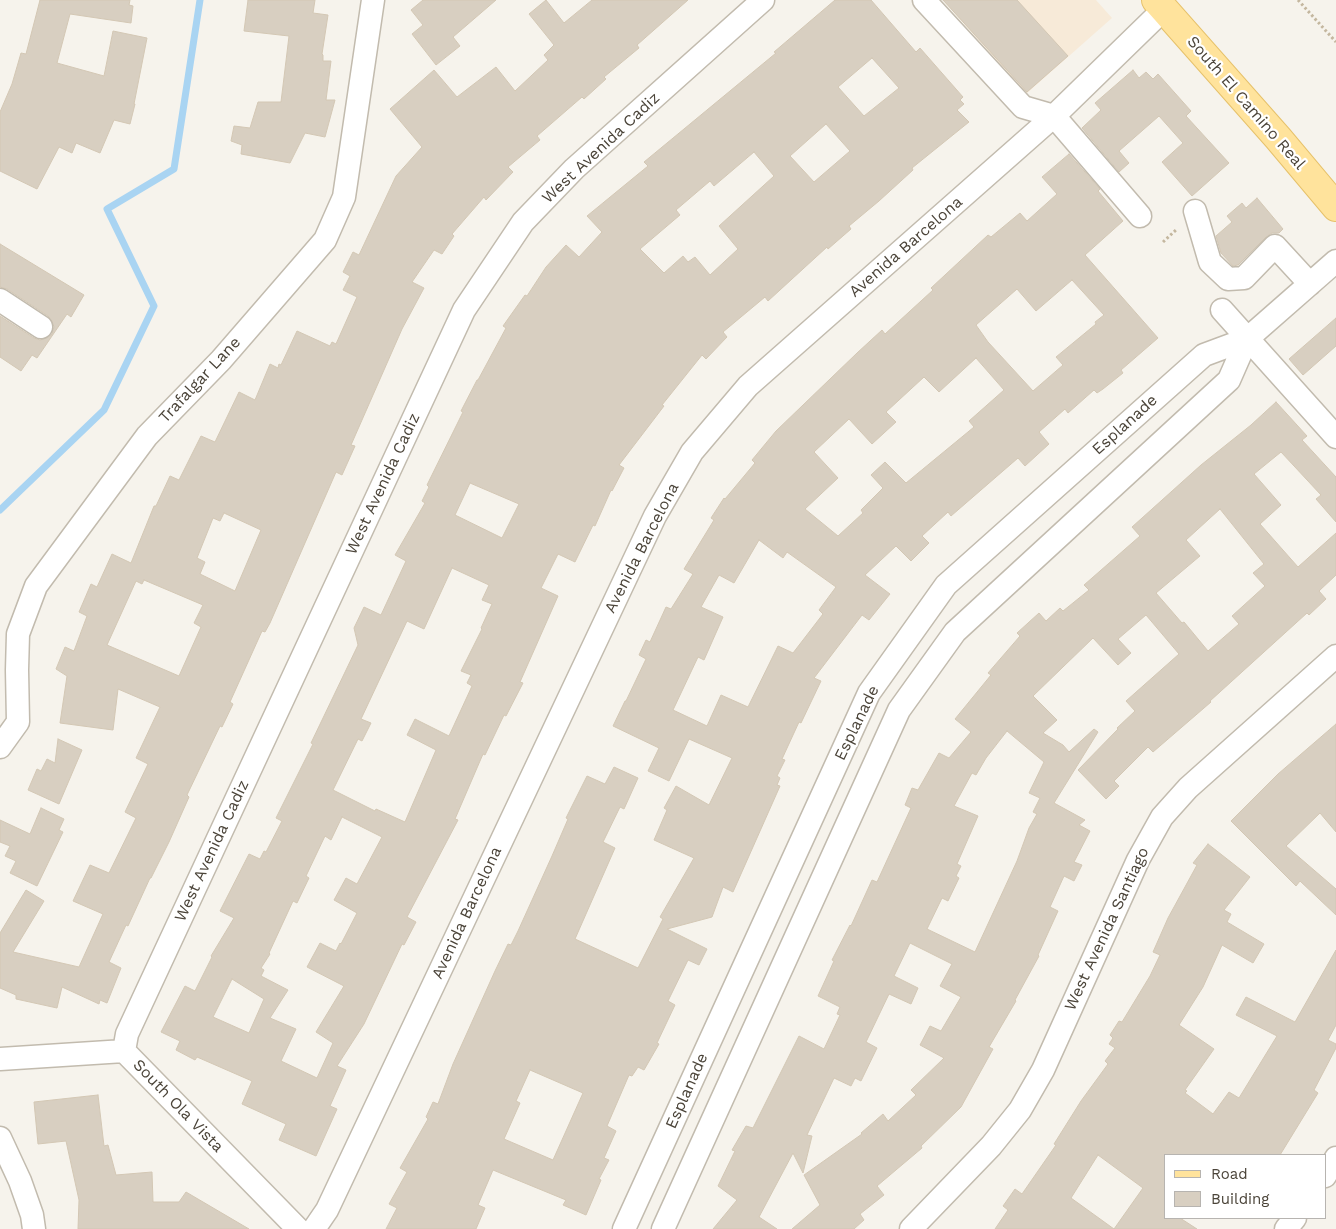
<!DOCTYPE html>
<html>
<head>
<meta charset="utf-8">
<style>
	body { margin:0 }
	#map { position:relative; width:1336px; height:1229px; overflow:hidden; background:#f6f3ec; font-family:"Work Sans",sans-serif }
	canvas { display:block }
	.legend { position:absolute; left:1164px; top:1154px; width:162px; height:65px; box-sizing:border-box; background:#fff; border:1px solid #b7b4b0; margin:0; padding:6px 9px; list-style:none; font-size:15px; color:#4b4439 }
	.legend li { display:flex; align-items:center; gap:10px; height:25px }
	.legend b { width:25px; border:1px solid #b7b4b0 }
</style>
</head>
<body>
<div id="map">
<canvas width="1336" height="1229"></canvas>
<ul class="legend">
<li><b style="height:6px;background:#ffe39c"></b>Road</li>
<li><b style="height:14px;background:#d8cfc1"></b>Building</li>
</ul>
</div>
<script>
const g = document.querySelector('canvas').getContext('2d');
g.lineJoin = 'round';
function paint(path, color) { g.fillStyle = color; g.fill(path, 'evenodd'); }
const shape = rows => new Path2D(rows.map(r => 'M' + r).join(''));
function strokePath(path, color, width, dash) { g.strokeStyle = color; g.lineWidth = width; g.lineCap = dash ? 'butt' : 'round'; g.setLineDash(dash || []); g.stroke(path); }
function write(font, color, halo, rows, align = 'center') {
  g.font = font + ' "Work Sans",sans-serif'; g.lineWidth = 4.5; g.setLineDash([]); g.textBaseline = 'middle'; g.strokeStyle = halo; g.fillStyle = color; for (const [text, x, y, turn = 0] of rows) {
    g.save(); g.translate(x, y); g.rotate((+turn || 0) * Math.PI / 180); g.textAlign = isNaN(turn) ? turn : align; if (halo) g.strokeText(text, 0, 0); g.fillText(text, 0, 0); g.restore();
  }
}
const commercial = shape([
	[943,0,1096,0,1112,18,1026,94]
]);
const stream = shape([
	[0,510,104,410,154,306,107,209,174,169,200,0]
]);
const building = shape([
	[40,0,130,0,129,5,133,6,131,23,70,14,57,63,104,76,113,31,147,38,134,104,135,104,130,124,114,120,100,153,76,143,72,153,59,147,37,189,0,171,0,112,12,84,21,53,26,54,40,0],
	[248,0,315,0,313,13,328,15,322,54,323,55,323,61,331,61,326,100,335,100,325,137,305,133,290,163,241,154,242,145,231,141,234,126,250,128,258,102,281,102,289,36,244,31,248,0],
	[423,0,496,0,453,37,460,46,436,65,412,34,423,25,411,10,423,0],
	[546,0,564,23,592,0,688,0,637,45,639,48,604,77,606,79,584,99,582,97,537,136,540,140,508,167,513,172,486,200,484,197,452,234,454,236,442,254,434,250,412,282,424,288,402,329,351,445,355,446,342,475,336,472,270,623,265,632,262,631,230,702,233,704,222,727,220,726,187,795,189,797,169,842,151,878,150,878,128,926,126,925,109,962,121,968,107,1003,100,1000,99,1004,62,987,57,1008,16,999,16,995,0,988,0,933,26,890,44,901,13,952,79,967,103,914,73,901,90,865,109,873,136,818,125,812,148,764,136,758,160,707,118,689,113,730,60,723,67,676,56,669,65,647,74,651,87,616,79,612,91,584,97,587,112,554,131,563,154,506,156,506,170,476,179,480,201,436,215,442,239,392,255,400,270,364,278,368,279,364,281,365,297,331,330,346,332,342,336,344,357,297,343,290,350,276,343,272,353,252,359,255,396,176,422,147,390,109,434,70,457,97,496,67,515,91,548,60,544,55,554,45,529,14,546,0],
	[224,513,261,530,235,591,200,574,205,562,197,558,213,518,220,521,224,513],
	[144,580,203,605,194,623,201,627,179,676,107,645,136,581,142,584,144,580],
	[835,0,871,0,916,52,920,48,963,97,960,100,964,104,957,110,969,122,912,168,913,170,879,201,849,226,851,229,828,249,827,247,768,301,765,297,723,332,727,337,706,359,702,355,662,405,664,406,619,465,624,468,612,491,611,490,595,526,593,525,575,562,558,554,541,588,558,596,520,682,523,683,506,716,504,715,485,755,483,754,455,819,458,820,407,917,416,922,404,945,402,944,364,1024,337,1066,346,1070,330,1106,337,1109,316,1156,279,1140,286,1124,242,1104,252,1081,197,1057,195,1060,176,1050,180,1041,161,1032,185,986,195,991,212,957,211,956,234,918,220,911,249,854,260,859,264,851,266,852,282,821,276,818,313,744,311,743,358,645,354,628,364,607,381,615,406,561,395,555,425,503,422,501,429,487,427,485,463,412,461,411,477,380,478,380,506,328,503,326,525,295,527,296,546,267,566,245,579,257,602,232,587,216,648,166,644,162,776,53,774,52,835,0],
	[872,58,899,88,864,116,838,87,872,58],
	[826,124,850,151,814,182,790,156,826,124],
	[754,152,774,176,719,226,738,249,710,275,695,257,688,262,683,256,664,273,640,249,680,215,676,210,710,181,714,186,754,152],
	[470,483,519,504,502,538,455,515,470,483],
	[452,568,489,585,482,600,492,604,481,628,482,629,461,671,471,675,467,683,472,686,449,736,415,719,407,735,436,750,405,822,376,809,375,811,333,790,358,739,362,741,371,723,361,719,407,621,424,629,452,568],
	[342,817,382,837,357,884,346,878,334,900,357,913,341,944,340,943,336,951,320,943,307,967,344,986,316,1032,333,1043,317,1078,281,1061,296,1029,270,1018,288,990,261,976,264,970,261,968,270,954,269,953,293,901,297,903,309,878,306,876,325,836,331,840,342,817],
	[232,979,264,999,249,1033,213,1017,232,979],
	[943,0,1017,0,1068,56,1027,92,943,0],
	[1133,70,1139,78,1146,72,1153,79,1158,74,1191,111,1186,116,1229,163,1192,196,1162,162,1183,143,1159,116,1119,151,1129,163,1119,172,1082,128,1101,110,1095,103,1133,70],
	[1069,154,1100,189,1098,191,1123,221,1085,255,1158,338,1121,370,1123,373,1103,389,1097,393,1094,390,1068,413,1065,409,1039,432,1049,444,1025,466,1018,458,951,516,948,512,922,536,929,543,911,561,896,546,865,575,890,594,869,620,862,615,814,678,821,681,801,723,799,722,782,759,785,760,777,776,780,778,777,785,780,786,733,892,723,887,712,917,667,929,707,949,699,965,688,960,668,1001,675,1005,657,1043,659,1044,644,1070,638,1067,632,1076,629,1075,607,1126,616,1131,604,1158,609,1160,599,1179,601,1180,586,1215,563,1205,566,1200,493,1170,478,1205,485,1208,476,1229,386,1229,397,1208,389,1204,407,1172,400,1168,428,1119,426,1117,433,1102,438,1104,453,1064,495,971,508,944,511,945,518,931,552,856,568,819,566,818,587,776,605,784,614,767,638,778,624,809,620,807,603,842,615,848,575,939,638,968,663,919,660,917,694,858,654,840,667,810,664,808,676,786,709,805,732,758,689,739,669,781,648,771,659,748,613,726,625,701,626,701,646,659,639,655,646,640,650,642,666,607,671,609,693,574,684,569,714,520,711,518,724,498,725,499,755,463,752,460,776,431,857,353,882,330,885,334,933,290,931,288,988,235,991,237,1020,213,1027,221,1057,194,1042,177,1069,154],
	[1072,280,1104,315,1095,322,1096,324,1056,357,1063,365,1033,391,988,342,976,325,1017,289,1036,311,1072,280],
	[976,358,1004,390,969,421,974,427,906,483,885,462,871,475,883,488,861,510,863,513,838,536,805,509,838,478,814,452,849,419,872,444,896,422,886,412,924,377,939,392,976,358],
	[759,540,783,558,787,552,836,587,819,610,823,614,793,653,778,646,748,707,721,695,707,726,673,710,698,657,704,660,723,617,701,607,719,575,734,583,759,540],
	[530,1070,583,1093,553,1160,504,1139,520,1103,516,1101,530,1070],
	[1257,198,1283,229,1279,233,1272,233,1266,237,1238,265,1233,266,1221,253,1216,236,1232,222,1227,216,1242,203,1246,208,1257,198],
	[0,244,84,295,71,317,67,314,37,358,32,355,21,371,0,357,0,316,34,338,40,340,47,338,52,334,54,327,52,321,48,316,7,289,0,287,0,244],
	[1336,318,1336,346,1303,375,1289,359,1336,318],
	[1276,402,1307,436,1302,440,1336,477,1336,522,1316,499,1321,495,1281,452,1254,474,1281,505,1260,524,1298,567,1336,533,1336,575,1319,591,1326,599,1309,615,1307,613,1210,701,1211,702,1153,752,1148,747,1114,781,1119,786,1106,799,1078,770,1118,729,1117,728,1135,711,1126,701,1179,654,1146,615,1118,639,1131,653,1118,665,1093,638,1033,696,1057,720,1043,733,1063,745,1069,752,1094,729,1098,732,1054,803,1085,820,1079,825,1090,831,1074,862,1082,865,1074,881,1064,876,1050,907,1058,911,1038,955,1039,956,1015,1000,1016,1001,989,1047,993,1049,961,1107,921,1146,922,1148,877,1186,884,1195,860,1214,864,1220,854,1229,792,1229,820,1205,804,1175,862,1134,861,1133,883,1114,888,1121,916,1095,911,1090,944,1058,920,1045,930,1026,941,1031,961,997,940,986,952,964,910,943,894,976,918,988,911,1004,889,994,866,1042,877,1048,861,1081,855,1078,851,1086,834,1078,807,1135,812,1136,803,1173,793,1153,759,1217,777,1229,713,1229,737,1200,718,1186,735,1151,732,1150,746,1126,753,1128,799,1036,824,1049,840,1015,837,1014,840,1007,818,996,834,961,832,960,850,925,851,926,872,880,877,882,911,808,905,805,912,788,918,790,939,753,949,758,971,732,955,719,991,675,988,673,1020,636,1017,633,1039,613,1046,621,1060,608,1063,611,1089,590,1084,585,1140,536,1132,527,1201,465,1251,425,1276,402],
	[1220,509,1264,564,1253,573,1265,586,1232,616,1239,624,1208,651,1184,622,1182,623,1156,593,1200,556,1186,540,1220,509],
	[1007,731,1044,762,1029,793,1040,798,1033,812,1037,814,1029,828,1017,861,975,952,927,929,942,898,948,901,959,878,956,876,961,866,957,864,978,816,954,806,972,773,976,775,986,758,1007,731],
	[1336,724,1336,832,1320,813,1286,846,1336,889,1336,915,1300,881,1296,886,1231,821,1278,774,1336,724],
	[58,739,82,750,59,804,28,790,37,769,41,771,47,759,55,763,58,739],
	[41,808,64,819,59,830,63,832,37,886,10,873,16,861,5,856,10,846,0,842,0,820,30,834,41,808],
	[1208,844,1250,877,1224,910,1231,914,1227,922,1264,944,1253,963,1222,945,1203,987,1179,1025,1214,1049,1185,1090,1187,1091,1185,1093,1213,1114,1229,1092,1239,1098,1277,1036,1236,1015,1246,997,1295,1022,1336,950,1336,1025,1328,1040,1336,1044,1336,1048,1314,1090,1318,1093,1280,1155,1165,1155,1165,1218,1180,1218,1197,1229,995,1229,1008,1210,1003,1206,1015,1189,1022,1194,1056,1145,1054,1144,1081,1101,1108,1064,1105,1061,1115,1048,1109,1044,1113,1038,1110,1035,1119,1021,1122,1022,1150,976,1160,955,1153,952,1168,918,1197,865,1193,863,1208,844],
	[1098,1155,1143,1188,1114,1229,1071,1198,1098,1155],
	[98,1095,104,1146,108,1145,116,1175,152,1172,153,1202,179,1202,186,1192,249,1229,78,1229,79,1200,66,1141,38,1144,34,1102,98,1095]
]);
const path = shape([
	[1298,0,1336,42],
	[1163,242,1177,229]
]);
const minor = shape([
	[924,0,1023,107,1054,116,1140,216],
	[1195,211,1210,262,1228,279,1244,278,1275,246,1310,284],
	[0,300,41,327],
	[1222,310,1336,437],
	[0,747,18,722,17,670,18,634,36,586,147,436,221,360,325,240,344,197,373,0],
	[124,1051,127,1034,464,310,523,222,574,169,763,0],
	[0,1059,124,1051,298,1229],
	[0,1138,20,1181,32,1215,34,1229],
	[1325,1176,1336,1158],
	[314,1229,327,1210,655,516,692,452,748,386,1054,116,1164,9],
	[624,1229,869,693,946,585,1204,355,1247,339,1336,261],
	[663,1229,899,710,955,632,1229,380,1247,339],
	[911,1229,991,1146,1020,1110,1043,1070,1138,860,1162,817,1188,788,1336,656],
	[1286,1229,1295,1218]
]);
const major = shape([
	[1156,0,1278,138,1336,207]
]);
const streetNames = [
	["South El Camino Real",1246,103,49],
	["West Avenida Cadiz",601,148,-43],
	["Avenida Barcelona",906,247,-41],
	["Trafalgar Lane",200,380,-47],
	["Esplanade",1125,425,-42],
	["West Avenida Cadiz",383,484,-65],
	["Avenida Barcelona",642,548,-63],
	["Esplanade",857,723,-64],
	["West Avenida Cadiz",212,851,-65],
	["Avenida Barcelona",467,913,-65],
	["West Avenida Santiago",1107,929,-65],
	["Esplanade",687,1091,-66],
	["South Ola Vista",178,1106,46]
];
paint(commercial, '#f7ead8');
strokePath(stream, '#a9d4f2', 7);
paint(building, '#d8cfc1');
strokePath(building, '#d3c7b4', 1);
strokePath(minor, '#c2bbae', 25);
strokePath(major, '#e6c16a', 30);
strokePath(path, '#c4b79f', 3, [2.5, 2.5]);
strokePath(minor, '#fff', 22);
strokePath(major, '#ffe39c', 28);
write('16px', '#4b4439', '#fff', streetNames);
</script>
</body>
</html>
